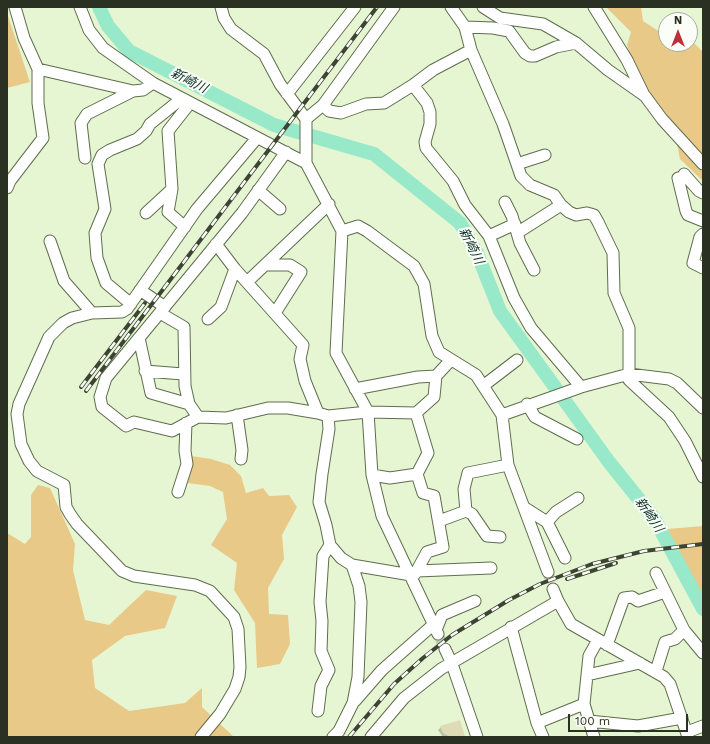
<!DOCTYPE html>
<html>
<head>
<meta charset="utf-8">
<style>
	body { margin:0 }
	#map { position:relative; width:710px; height:744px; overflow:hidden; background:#e6f6d2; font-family:"Work Sans",sans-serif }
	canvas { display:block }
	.frame { position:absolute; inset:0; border:8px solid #2a3022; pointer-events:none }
	.north { position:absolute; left:658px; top:12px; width:40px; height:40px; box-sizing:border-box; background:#fbfef7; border:1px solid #a7aca2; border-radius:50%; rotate:0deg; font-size:11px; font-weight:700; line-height:16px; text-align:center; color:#2a3022 }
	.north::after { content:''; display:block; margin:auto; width:14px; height:18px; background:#be2e37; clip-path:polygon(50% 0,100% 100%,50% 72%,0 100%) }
	.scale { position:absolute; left:568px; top:714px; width:120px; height:18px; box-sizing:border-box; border:2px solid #2a3022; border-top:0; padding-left:5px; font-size:12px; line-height:14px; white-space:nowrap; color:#2a3022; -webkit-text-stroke:3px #fbfef7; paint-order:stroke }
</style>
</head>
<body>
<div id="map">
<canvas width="710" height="744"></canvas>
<div class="frame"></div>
<div class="north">N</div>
<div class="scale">100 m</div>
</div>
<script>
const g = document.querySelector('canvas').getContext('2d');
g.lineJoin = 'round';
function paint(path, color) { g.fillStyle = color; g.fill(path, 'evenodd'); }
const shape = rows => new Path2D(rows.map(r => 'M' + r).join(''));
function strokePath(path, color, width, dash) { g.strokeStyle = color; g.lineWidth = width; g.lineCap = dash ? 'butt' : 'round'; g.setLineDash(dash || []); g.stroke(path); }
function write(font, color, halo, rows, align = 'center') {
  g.font = font + ' "Work Sans","Noto Sans JP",sans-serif'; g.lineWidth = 4; g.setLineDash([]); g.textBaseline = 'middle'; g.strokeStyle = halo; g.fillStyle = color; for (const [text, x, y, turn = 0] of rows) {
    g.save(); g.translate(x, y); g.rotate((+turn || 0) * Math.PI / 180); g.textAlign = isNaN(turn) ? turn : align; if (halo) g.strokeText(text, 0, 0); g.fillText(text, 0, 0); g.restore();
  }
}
const green = shape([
	[606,7,641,7,643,21,660,32,666,31,666,44,690,44,690,39,703,52,703,181,680,159,673,123,648,91,632,60,627,45,631,32],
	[7,13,30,82,7,88],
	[191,456,211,459,230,465,241,476,246,493,263,488,269,496,289,495,297,507,282,535,284,559,268,588,269,614,288,615,290,644,280,664,257,668,255,623,234,590,237,563,211,545,227,519,223,492,210,486,188,483],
	[38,485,50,488,75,544,73,570,85,620,109,625,146,590,177,596,165,628,125,636,92,660,95,688,129,711,185,703,202,688,202,707,234,737,7,737,7,533,25,544,31,537,31,495],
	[703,526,703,598,667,529]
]);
const shadow = shape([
	[441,727,464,737,443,737,438,730]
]);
const river = shape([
	[99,7,108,26,129,51,274,125,374,154,460,223,477,253,500,311,609,462,654,518,703,609]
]);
const building = shape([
	[460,720,465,737,450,737,443,733,440,726]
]);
const minorTunnel = shape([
	[548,572,553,589],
	[438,634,445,649]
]);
const minor = shape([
	[15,7,24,38,38,69,133,91,143,90,153,83],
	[80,7,89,30,103,48,153,83,306,163,342,231,336,353,368,412,372,475,382,516,438,634],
	[221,7,224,18,231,29,264,54,280,84,306,119],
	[451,7,465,27,471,50,503,124,521,176,530,185,554,195,561,205,569,212,576,215,587,213,594,215,598,222,613,253,614,293,629,328,629,380,669,417,685,441,703,477],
	[483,7,500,18,543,24,576,43,608,70,645,96,662,119,703,164],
	[594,7,627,60,643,93],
	[465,27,493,28,509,31,525,53,530,56,535,56,556,47,576,43],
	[413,85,427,103,430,112,430,124,425,142,426,148,453,181,465,205,489,236,514,298,531,328,581,387],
	[287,94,355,7],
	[323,105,329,111,341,113,366,104,384,103,413,85,433,70,471,50],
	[286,152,242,213,106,378,100,397,102,407,126,426,134,422,172,431,198,417,226,418,268,408,288,408,318,413,328,416,368,412,416,413,434,397,436,376,450,361],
	[85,158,81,123,87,114,133,91],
	[306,163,306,119,323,105,394,7],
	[517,164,545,155],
	[684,174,699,191,703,193],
	[678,178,686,211,688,215,703,221],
	[7,188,10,181,43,138,38,103,38,69],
	[258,190,280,209],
	[505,202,512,216,520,243,534,270],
	[146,213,172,189],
	[185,227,168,212,172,189,168,131,190,103],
	[342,231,358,226,367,231,414,266,424,284,432,336,439,352,476,375,502,415,508,465,548,572],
	[517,233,561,205],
	[703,234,700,237,693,263,703,268],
	[489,236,515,224],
	[50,241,64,281,92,313],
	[216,244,235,269,303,345,300,359,305,381,318,413],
	[266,265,290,265,301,272,275,313],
	[247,282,329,204],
	[140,290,165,307],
	[131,304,106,283,97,258,95,233,105,209,98,164,102,155,110,150,137,139,146,131,150,124,181,99],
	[160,313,184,327,185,386,189,404,198,417],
	[208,319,221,307,235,269],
	[139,338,151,393,189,404],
	[145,371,183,374],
	[483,386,517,360],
	[355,389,418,377,436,376],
	[527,404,535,417,577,439],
	[237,415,242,450,241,459],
	[502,415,581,387,629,374,669,379,677,383,703,408],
	[328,416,329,429,322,474,319,502,326,525,330,545,341,558,352,565,411,575,415,574,427,552,443,547,434,496,423,493,417,474],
	[372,475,390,478,417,474,428,453,416,413],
	[178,492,187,464,185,451,186,423],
	[525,508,547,522,565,558],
	[466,511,472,514,487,536,500,537],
	[439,521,466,511,464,489,468,473,508,465],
	[547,522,556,512,578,498],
	[417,571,491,568],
	[656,573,684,630,703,653],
	[553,589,558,601,571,624,664,677,670,684,688,737],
	[511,627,537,723,543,737],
	[436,630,442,615,475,601],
	[607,645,624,598,632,597,638,601,665,592],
	[445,649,452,664,477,737],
	[656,671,665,642,675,639,684,630],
	[587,675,640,663],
	[355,701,382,670,434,624],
	[318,711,321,686,329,670,321,651,322,621,320,602,323,556,330,545],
	[589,721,638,726,682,718],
	[537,723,584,704],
	[687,732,703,726],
	[201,737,220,714,235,689,239,677,240,667,238,629,234,617,210,591,195,585,134,576,122,571,77,524,70,514,66,507,64,485,37,471,29,461,21,444,17,414,19,404,49,337,63,323,72,318,92,313,122,312,127,309,197,209,257,138],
	[333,737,339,731,353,703,358,677,361,602,359,586,352,565],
	[371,737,404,698,441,669,558,601],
	[594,737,584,704,589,656,598,640]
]);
const rail = shape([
	[81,387,145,303],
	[86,391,377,7],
	[567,579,616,563],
	[349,737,394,684,423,658,452,635,509,600,540,584,592,564,644,551,703,544]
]);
const waterNames = [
	["新崎川",189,81,27],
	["新崎川",471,246,64],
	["新崎川",649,515,55]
];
paint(green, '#e9c987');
paint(shadow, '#0003');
strokePath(river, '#97e9ca', 14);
paint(building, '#dddcb6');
strokePath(minorTunnel, '#c0ceaf', 11, [11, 5.5]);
strokePath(minor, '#5f6d4e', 13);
strokePath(minor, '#fff', 11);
strokePath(rail, '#3d4434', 4);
strokePath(rail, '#fbfef7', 2.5, [8]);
write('italic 13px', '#0e3428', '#fbfef7', waterNames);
</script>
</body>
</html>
